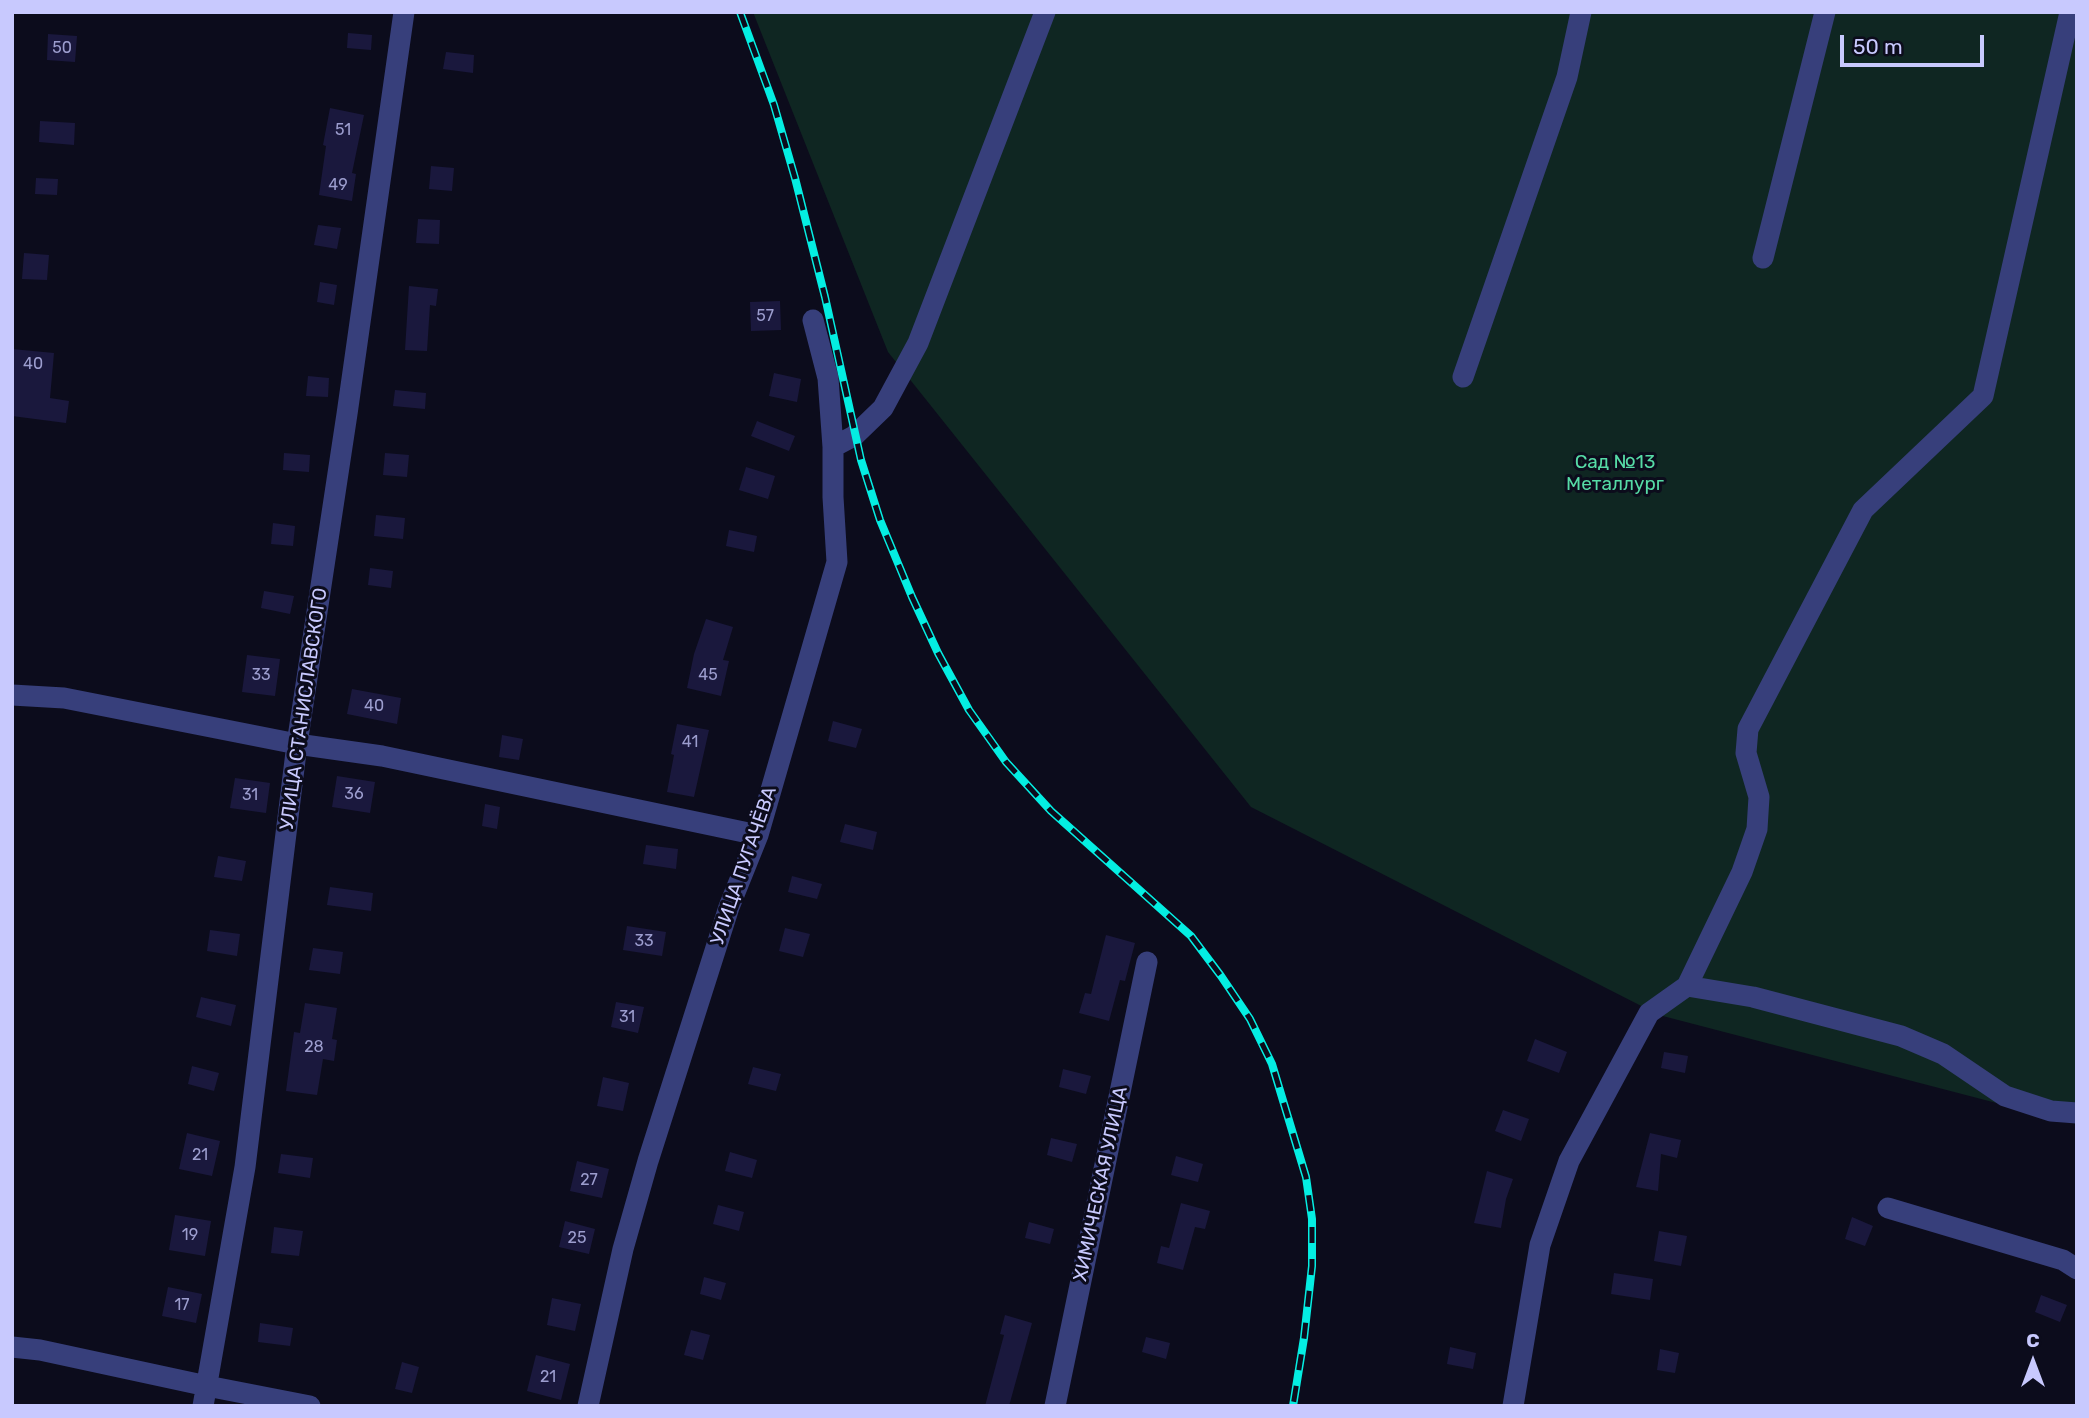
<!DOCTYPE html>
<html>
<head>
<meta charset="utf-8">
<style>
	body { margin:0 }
	#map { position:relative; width:2089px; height:1418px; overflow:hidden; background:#0c0c1c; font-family:Rubik,sans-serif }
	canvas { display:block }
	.frame { position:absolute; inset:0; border:14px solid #c8c9fe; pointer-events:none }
	.north { position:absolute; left:1998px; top:1327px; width:70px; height:70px; -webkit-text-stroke:5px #0c0c1c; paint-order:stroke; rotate:0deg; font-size:19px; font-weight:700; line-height:28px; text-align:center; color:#c8c9fe }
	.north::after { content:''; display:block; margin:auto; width:24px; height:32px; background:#c8c9fe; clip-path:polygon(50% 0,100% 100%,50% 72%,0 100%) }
	.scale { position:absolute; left:1840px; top:35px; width:144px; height:32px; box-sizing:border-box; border:4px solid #c8c9fe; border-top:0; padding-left:9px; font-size:21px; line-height:24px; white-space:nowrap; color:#c8c9fe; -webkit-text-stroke:5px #0c0c1c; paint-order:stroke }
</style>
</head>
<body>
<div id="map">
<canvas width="2089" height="1418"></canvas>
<div class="frame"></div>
<div class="north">С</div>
<div class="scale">50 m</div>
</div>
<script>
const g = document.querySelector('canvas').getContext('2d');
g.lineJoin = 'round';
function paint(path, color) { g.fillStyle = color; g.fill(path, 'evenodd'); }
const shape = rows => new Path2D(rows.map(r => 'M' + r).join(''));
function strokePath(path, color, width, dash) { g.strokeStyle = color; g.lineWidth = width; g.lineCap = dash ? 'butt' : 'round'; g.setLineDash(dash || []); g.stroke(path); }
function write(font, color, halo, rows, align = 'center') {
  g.font = font + ' Rubik,sans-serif'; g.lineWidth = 6; g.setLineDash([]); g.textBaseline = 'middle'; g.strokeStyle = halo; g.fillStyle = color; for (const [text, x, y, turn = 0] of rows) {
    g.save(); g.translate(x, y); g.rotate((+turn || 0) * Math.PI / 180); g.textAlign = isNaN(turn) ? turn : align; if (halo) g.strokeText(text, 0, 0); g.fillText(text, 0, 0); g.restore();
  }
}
const green = shape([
	[753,12,2077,12,2077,1124,1659,1015,1251,807,888,352]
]);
const building = shape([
	[348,33,372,35,371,50,347,48],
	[48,34,77,36,75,62,47,60],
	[446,52,474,55,473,73,443,69],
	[330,108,364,115,352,173,356,174,352,201,319,195,326,146,323,145],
	[40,121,75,123,74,145,39,142],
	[431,166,454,168,452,191,429,189],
	[36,178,58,179,57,195,35,194],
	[418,219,440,220,439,244,416,243],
	[318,225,341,228,337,249,314,245],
	[24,253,49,255,47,280,22,279],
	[320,282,337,285,334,305,317,302],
	[409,286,438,289,436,306,430,305,427,351,405,350],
	[780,301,781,330,751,331,750,302],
	[12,349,54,353,50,398,69,401,66,423,12,416],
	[774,373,801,379,797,402,769,396],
	[308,376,329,378,328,397,306,396],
	[395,390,426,393,425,409,393,406],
	[757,421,795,436,789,451,751,436],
	[284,453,310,455,309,472,283,470],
	[385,453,409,455,407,477,383,475],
	[746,467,775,476,768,499,739,490],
	[376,515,405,518,403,539,374,536],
	[273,523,295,526,293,546,271,544],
	[729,530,757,536,754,552,726,546],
	[370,568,393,571,391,588,368,585],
	[264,591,294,596,290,614,261,608],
	[706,619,733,627,723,660,729,661,721,696,687,688,694,654],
	[247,655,280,659,275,696,242,692],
	[352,689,401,698,397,724,347,714],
	[833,721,862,729,856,748,828,741],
	[677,724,709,730,694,797,667,792,674,755,671,754],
	[502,735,523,739,519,760,499,757],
	[337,776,375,782,370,813,332,807],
	[235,778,270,783,266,813,230,808],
	[485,804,500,807,497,829,482,826],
	[845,824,877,832,873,850,840,842],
	[646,845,678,849,676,869,643,864],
	[218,856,246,861,242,881,214,877],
	[792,876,822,884,817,899,788,892],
	[330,887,373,893,371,911,327,905],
	[627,926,666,932,662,956,623,950],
	[785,928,810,934,803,957,779,951],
	[210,930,240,934,237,956,207,951],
	[1106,935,1135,943,1125,981,1120,980,1109,1021,1079,1013,1085,993,1091,994],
	[313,948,343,952,340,974,309,970],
	[201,997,236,1005,231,1026,196,1017],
	[616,1002,644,1007,638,1033,611,1027],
	[305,1003,337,1008,332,1039,337,1040,334,1061,323,1059,317,1095,286,1091,294,1032,300,1033],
	[1535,1039,1567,1052,1559,1073,1527,1061],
	[1664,1052,1688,1056,1685,1073,1661,1068],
	[192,1066,219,1073,214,1091,188,1084],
	[753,1067,781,1074,776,1091,748,1084],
	[1063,1069,1091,1076,1086,1094,1059,1087],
	[603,1077,629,1083,623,1111,597,1106],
	[1503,1110,1529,1119,1521,1141,1495,1131],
	[187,1133,220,1141,212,1176,179,1169],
	[1650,1133,1681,1140,1677,1158,1661,1154,1658,1191,1636,1187],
	[1051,1138,1077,1144,1072,1162,1047,1155],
	[730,1152,757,1160,752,1178,725,1171],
	[281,1154,313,1158,310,1178,278,1173],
	[1176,1156,1203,1164,1198,1182,1171,1175],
	[577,1161,609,1169,602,1198,570,1191],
	[1487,1171,1513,1179,1506,1199,1501,1228,1474,1223],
	[1181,1203,1210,1211,1205,1229,1195,1227,1183,1270,1157,1263,1161,1246,1169,1248],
	[718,1205,744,1212,739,1231,713,1224],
	[175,1215,211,1221,205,1256,169,1250],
	[1852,1217,1873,1226,1865,1246,1845,1239],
	[565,1221,595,1229,589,1254,559,1247],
	[1029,1222,1054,1229,1050,1244,1025,1238],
	[274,1227,303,1231,299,1256,271,1253],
	[1659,1231,1687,1236,1681,1266,1654,1261],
	[1614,1273,1653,1279,1650,1300,1611,1294],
	[704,1277,726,1283,721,1300,700,1294],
	[168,1287,202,1294,196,1323,162,1316],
	[2041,1295,2067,1305,2060,1322,2035,1312],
	[552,1298,581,1304,575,1331,547,1325],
	[1005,1315,1032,1323,1009,1406,985,1406,1004,1335,1000,1334],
	[260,1323,293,1328,290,1346,258,1342],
	[691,1330,710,1335,703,1360,684,1355],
	[1146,1337,1170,1343,1166,1359,1142,1352],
	[1450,1347,1476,1353,1473,1369,1447,1364],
	[1660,1349,1679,1353,1675,1373,1657,1370],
	[536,1355,570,1364,561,1400,527,1391],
	[402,1362,419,1367,412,1393,395,1389]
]);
const minor = shape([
	[1763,258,1825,12],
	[1463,377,1567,77,1581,12],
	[833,447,854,436,883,408,918,343,1045,12],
	[12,695,64,698,297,744,382,756,758,835],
	[1687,986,1753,997,1901,1036,1943,1054,2005,1096,2051,1111,2077,1113],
	[1888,1208,2063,1260,2077,1269],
	[12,1347,40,1350,207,1386,310,1406],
	[203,1406,245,1167,297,744,347,414,404,12],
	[588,1406,623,1249,648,1161,729,907,758,835,837,562,833,497,833,447,828,378,813,320],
	[1055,1406,1147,962],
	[1513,1406,1540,1245,1569,1161,1649,1013,1687,986,1742,872,1757,829,1759,797,1746,753,1748,729,1863,510,1983,396,2070,12]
]);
const rail = shape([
	[740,12,774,105,795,178,825,297,861,460,880,520,912,597,938,653,969,710,1006,762,1051,811,1191,936,1221,976,1250,1019,1272,1064,1306,1177,1312,1219,1312,1266,1304,1338,1293,1406]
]);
const numberNames = [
	["50",62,48],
	["51",343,130],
	["49",338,185],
	["57",765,316],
	["40",33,364],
	["33",261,675],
	["45",708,675],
	["40",374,706],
	["41",690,742],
	["36",354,794],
	["31",250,795],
	["33",644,941],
	["31",627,1017],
	["28",314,1047],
	["21",200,1155],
	["27",589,1180],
	["19",190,1235],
	["25",577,1238],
	["17",182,1305],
	["21",548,1377]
];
const parkNames = [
	["Сад №13",1615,463],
	["Металлург",1615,485]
];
const streetNames = [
	["УЛИЦА СТАНИСЛАВСКОГО",304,709,-82],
	["УЛИЦА ПУГАЧЁВА",744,866,-71],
	["ХИМИЧЕСКАЯ УЛИЦА",1101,1184,-78]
];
paint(green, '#0f2622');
paint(building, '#1a183d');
strokePath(minor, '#373f7b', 21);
strokePath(rail, '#04eee2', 8);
strokePath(rail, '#0c0c1c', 5, [16]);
write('16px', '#9c9dce', null, numberNames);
write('19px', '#56dba6', '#0c0c1c', parkNames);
write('19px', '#c8c9fe', '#0c0c1c', streetNames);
</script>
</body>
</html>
